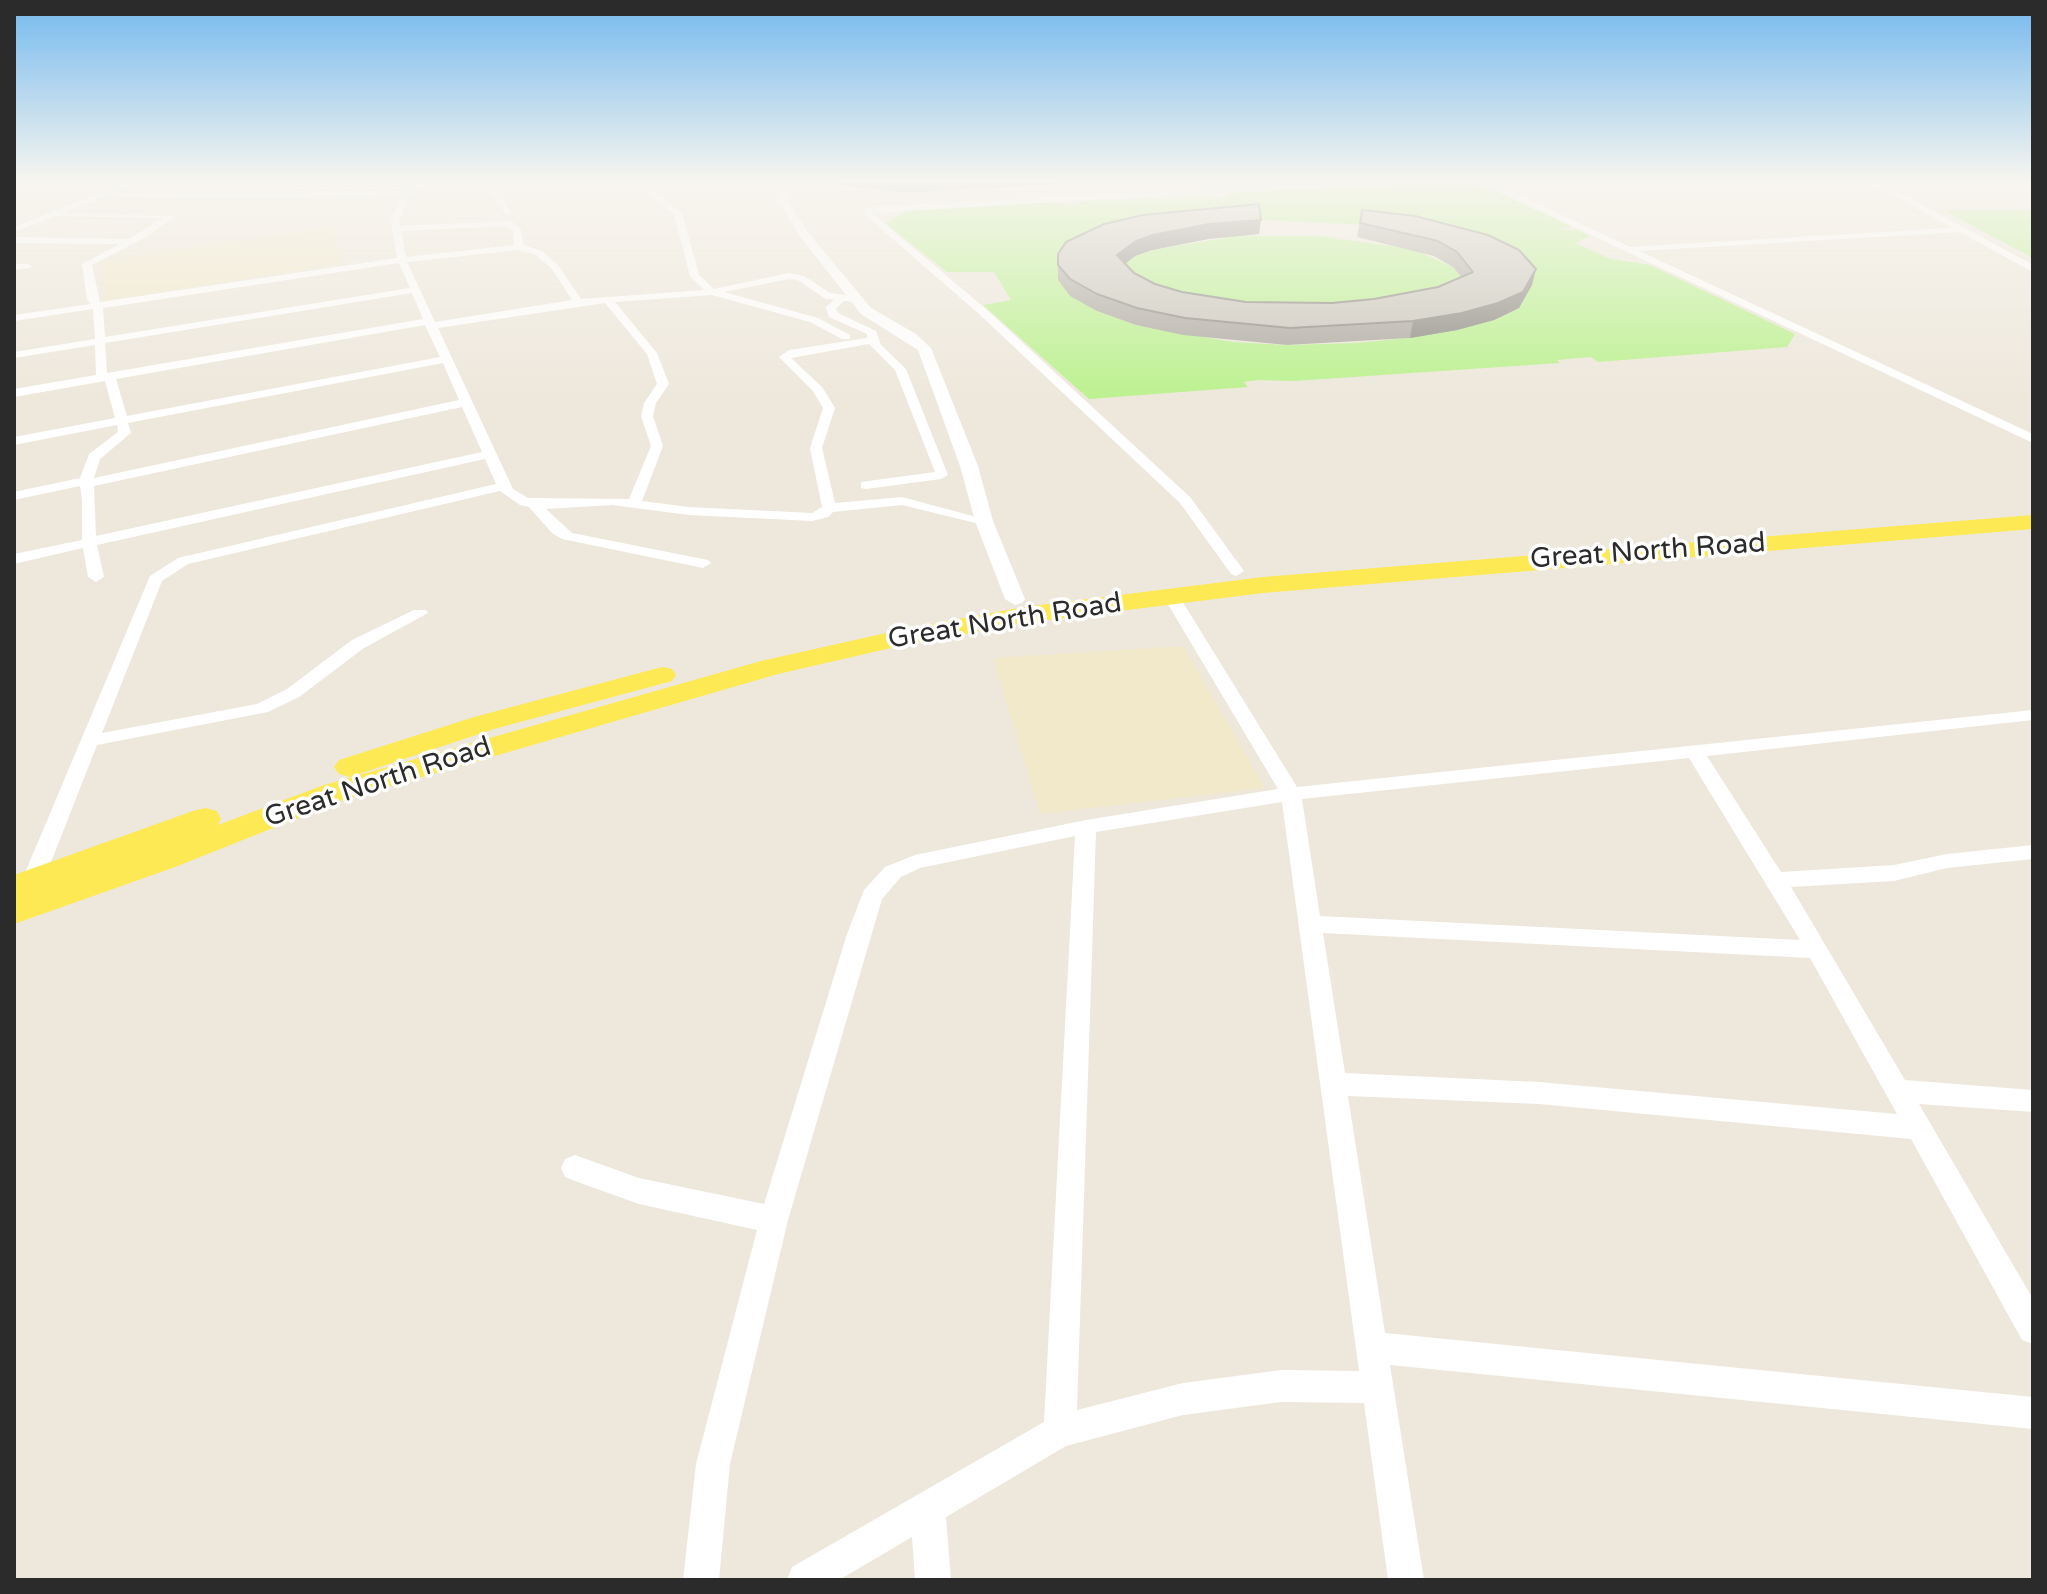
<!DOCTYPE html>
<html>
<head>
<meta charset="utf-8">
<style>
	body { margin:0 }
	#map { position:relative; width:2047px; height:1594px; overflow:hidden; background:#eee8dc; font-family:"Varela Round",sans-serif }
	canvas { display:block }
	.frame { position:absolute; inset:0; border:16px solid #2b2b2b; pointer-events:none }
</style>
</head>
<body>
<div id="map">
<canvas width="2047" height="1594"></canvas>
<div class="frame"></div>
</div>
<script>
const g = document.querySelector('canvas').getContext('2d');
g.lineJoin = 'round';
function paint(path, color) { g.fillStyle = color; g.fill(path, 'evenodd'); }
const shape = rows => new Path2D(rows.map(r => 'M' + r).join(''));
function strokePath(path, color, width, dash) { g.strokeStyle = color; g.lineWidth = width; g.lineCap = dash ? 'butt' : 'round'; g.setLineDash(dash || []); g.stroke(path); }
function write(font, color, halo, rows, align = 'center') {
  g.font = font + ' "Varela Round",sans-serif'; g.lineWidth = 7; g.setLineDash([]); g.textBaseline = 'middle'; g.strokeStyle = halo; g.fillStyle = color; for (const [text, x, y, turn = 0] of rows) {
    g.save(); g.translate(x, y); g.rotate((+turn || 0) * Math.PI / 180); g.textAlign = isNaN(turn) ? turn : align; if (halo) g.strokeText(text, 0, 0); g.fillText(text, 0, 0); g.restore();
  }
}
const education = shape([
	[332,227,341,264,104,301,102,261],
	[1183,646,1265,788,1040,814,993,658]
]);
const pitch = shape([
	[1455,182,1486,186,1572,227,1560,228,1562,230,1578,230,1590,236,1575,243,1611,259,1650,265,1795,334,1787,347,1598,362,1591,357,1557,360,1560,363,1294,381,1258,380,1244,382,1248,387,1089,399,983,305,1011,300,994,272,947,272,885,223,911,209,1054,202,1069,206,1088,200,1223,198,1230,193],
	[1267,220,1365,225,1532,285,1519,308,1494,320,1409,338,1355,343,1287,345,1233,342,1136,325,1097,311,1142,229],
	[1943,210,2033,210,2033,258],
	[1237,236,1318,236,1413,249,1453,267,1463,280,1461,288,1244,319,1122,272,1125,264,1135,256,1152,250]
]);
const minor = shape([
	[134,179,143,179,112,193,405,191,420,179,427,179,410,194,399,220,400,226,511,221,521,230,523,245,542,251,558,265,581,299,704,290,690,276,674,214,648,193,644,179,651,179,655,192,682,213,699,275,714,289,789,273,804,276,830,293,859,297,856,302,844,301,836,308,838,313,876,331,881,345,906,369,948,475,941,479,866,489,861,488,861,482,935,472,895,370,869,344,791,358,822,387,835,408,822,448,835,503,902,497,991,521,984,525,902,505,833,512,828,517,812,521,689,515,612,505,546,509,572,533,708,560,711,563,703,568,562,539,552,533,529,507,520,505,500,491,188,564,162,581,102,733,257,704,287,689,352,640,414,610,426,610,428,613,364,648,299,697,268,712,97,745,44,880,41,885,33,888,25,885,22,880,150,576,178,558,496,484,485,459,97,545,104,577,96,582,88,577,83,548,14,564,14,554,82,540,82,501,80,486,14,500,14,492,80,478,89,454,118,432,117,425,14,445,14,437,115,418,105,381,14,397,14,389,96,375,95,345,14,358,14,352,95,339,93,309,14,321,14,315,91,304,87,299,82,264,120,244,14,243,14,237,129,239,162,218,55,216,14,232,14,227,134,179],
	[106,195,214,198,402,195,391,220,397,258,100,302,92,265,144,238,175,216,61,214,106,195],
	[506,226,513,231,514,245,406,257,401,231,506,226],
	[519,250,536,255,552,269,572,300,435,322,407,262,519,250],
	[399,263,410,288,105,337,103,308,399,263],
	[789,279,798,280,824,298,834,300,826,307,829,317,867,334,867,338,789,350,779,357,813,391,823,408,810,448,822,507,812,513,689,507,642,501,663,446,653,416,656,403,669,384,657,353,615,302,712,295,810,322,842,339,850,339,850,335,818,318,724,292,789,279],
	[412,293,423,319,107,373,105,343,412,293],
	[605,303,647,354,657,384,644,403,641,416,651,446,629,499,528,498,513,489,438,328,605,303],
	[425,325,440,357,127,416,116,379,425,325],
	[443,363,459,400,94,478,100,459,131,433,128,423,443,363],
	[462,407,482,452,96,536,94,486,462,407],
	[496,179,503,179,501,196,511,213,505,213,493,196,496,179],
	[1426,179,1487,180,1630,247,1952,228,1865,179,1874,179,2033,265,2033,272,1960,232,1639,251,2033,434,2033,443,1483,184,1442,182,1238,191,872,213,986,309,1190,497,1244,571,1236,576,1231,574,1180,503,978,313,864,214,866,209,884,206,1426,179],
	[14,264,28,264,33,267,14,270,14,264],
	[1171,591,1179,596,1297,787,2033,710,2033,720,1707,756,1781,872,1894,865,1947,854,2033,845,2033,859,1947,868,1894,881,1791,887,1905,1080,2033,1090,2033,1112,1919,1104,2033,1299,2033,1344,2022,1340,1911,1139,1539,1104,1348,1096,1385,1333,2033,1397,2033,1429,1390,1365,1424,1580,1388,1580,1364,1403,1281,1402,1183,1415,1066,1446,946,1517,951,1580,915,1580,912,1537,839,1580,787,1580,792,1567,1044,1422,1075,836,920,868,901,877,882,899,788,1220,730,1464,719,1580,683,1580,696,1464,757,1230,639,1204,575,1181,565,1177,561,1168,565,1159,575,1155,639,1178,764,1204,847,934,864,890,885,867,915,855,1086,820,1278,789,1163,596,1171,591],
	[1689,758,1800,940,1320,916,1302,799,1689,758],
	[1282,802,1359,1371,1281,1370,1183,1383,1077,1410,1096,832,1282,802],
	[1323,933,1810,958,1897,1114,1539,1082,1345,1073,1323,933]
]);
const tertiary = shape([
	[784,179,793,179,788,201,807,231,871,308,916,334,931,348,978,466,993,521,1025,599,1022,603,1015,605,1005,599,975,521,960,466,918,350,861,314,799,235,778,201,784,179]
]);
const primary = shape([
	[2033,515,2033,529,1263,593,1024,623,904,645,778,674,346,799,175,867,14,924,14,875,193,811,205,808,217,811,221,819,218,825,324,785,761,661,904,629,1024,607,1263,577,2033,515],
	[662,667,672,669,676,675,672,681,494,729,350,777,339,774,334,767,339,760,474,717,662,667]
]);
const wall = shape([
	[829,179,1077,179,1040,186,907,192,848,187,833,182],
	[1362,210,1415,216,1532,285,1519,308,1494,320,1457,330,1410,338,1287,345,1183,335,1136,325,1097,311,1070,296,1058,280,1058,254,1066,242,1259,234,1208,239,1152,250,1135,256,1125,264,1134,273,1155,284,1182,292,1246,302,1332,303,1374,299,1438,287,1461,277,1453,267,1434,256,1357,237]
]);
const shadedWall = shape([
	[1040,179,1077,179,1040,186],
	[1261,220,1259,234,1208,239,1152,250,1135,256,1116,271,1117,255,1136,241,1153,235,1209,224],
	[1536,269,1532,285,1519,308,1494,320,1457,330,1410,338,1413,321]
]);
const building = shape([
	[1259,204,1261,220,1209,224,1153,235,1136,241,1117,255,1134,273,1155,284,1182,292,1246,302,1332,303,1374,299,1438,287,1473,272,1457,252,1438,241,1360,223,1362,210,1415,216,1488,235,1519,250,1536,269,1523,292,1498,303,1462,313,1413,321,1290,328,1185,318,1137,308,1097,294,1070,279,1058,265,1058,254,1066,242,1104,224,1143,215,1259,204]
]);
const streetNames = [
	["Great North Road",1648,552,-4],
	["Great North Road",1005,622,-9],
	["Great North Road",378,783,-18]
];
paint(education, '#f1e9ca');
paint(pitch, '#bbf18e');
paint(minor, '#fff');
paint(tertiary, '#fff');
paint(primary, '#fce953');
paint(wall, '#ada9a1');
paint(shadedWall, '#8d8a83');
paint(building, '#c9c5bb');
strokePath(building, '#8d8a83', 2);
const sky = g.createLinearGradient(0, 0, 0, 402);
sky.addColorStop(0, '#74b9ee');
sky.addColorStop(0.45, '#f7f5ef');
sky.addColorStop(1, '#f7f5ef00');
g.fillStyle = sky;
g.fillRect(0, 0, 2047, 402);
write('28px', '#2b2b2b', '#fff', streetNames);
</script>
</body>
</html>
